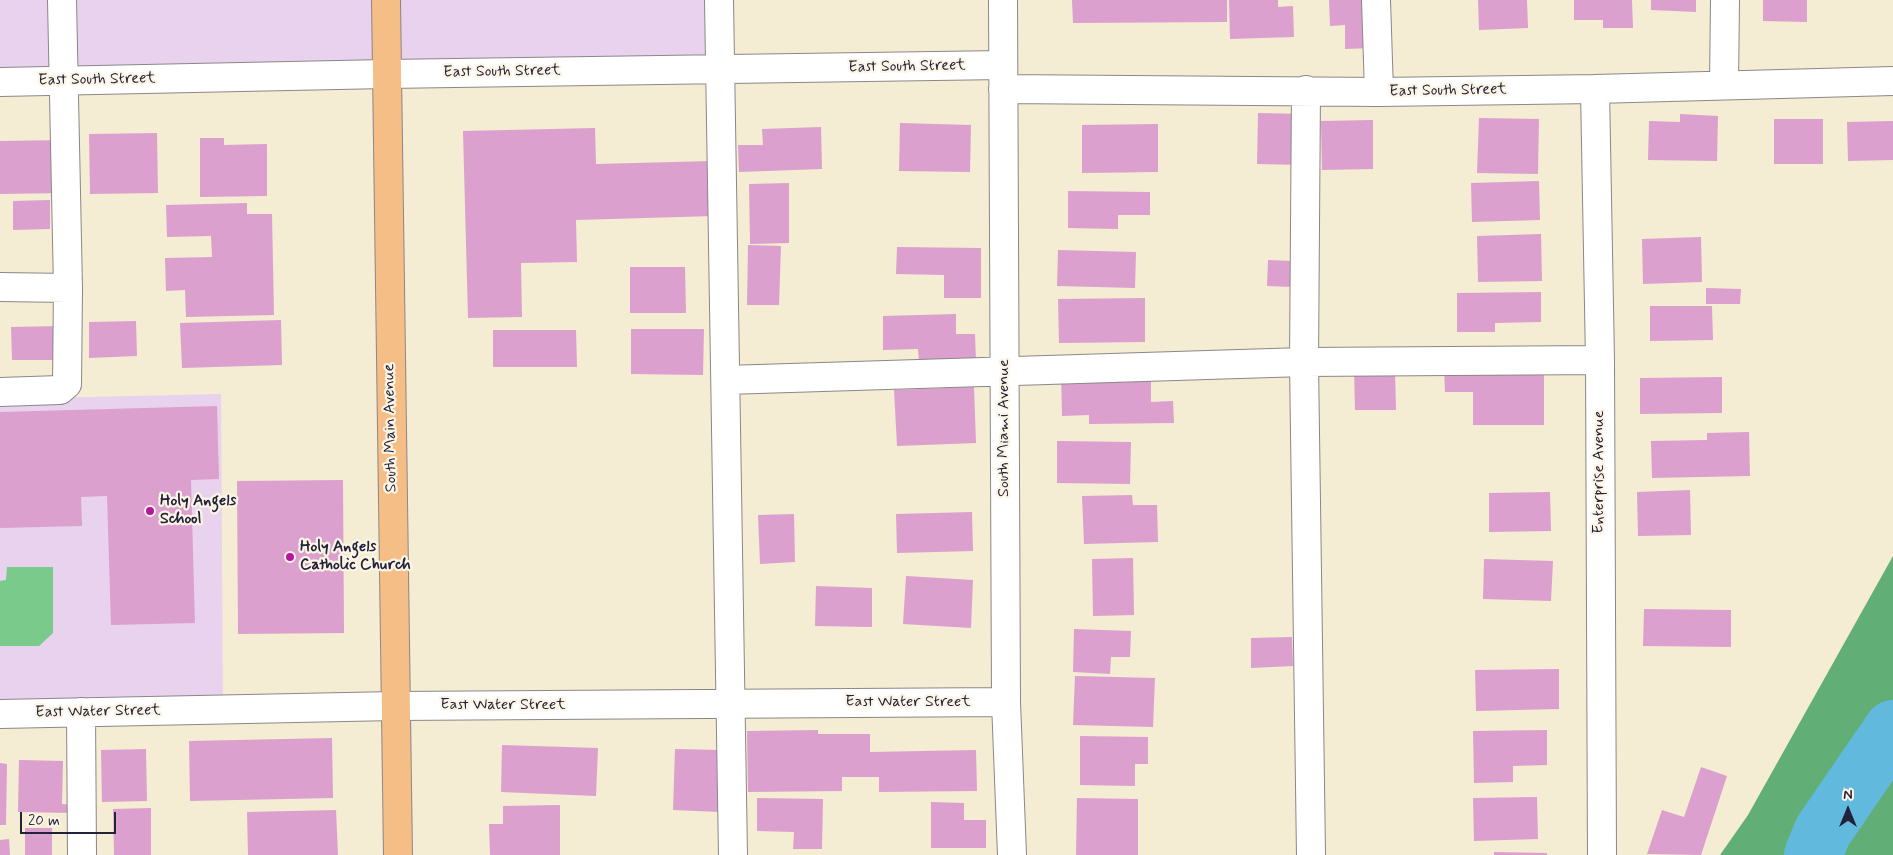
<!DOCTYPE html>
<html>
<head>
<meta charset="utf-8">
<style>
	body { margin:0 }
	#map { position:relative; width:1893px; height:855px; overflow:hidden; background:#f4ecd3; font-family:Mynerve,sans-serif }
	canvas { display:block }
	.north { position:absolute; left:1823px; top:785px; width:50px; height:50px; -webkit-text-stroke:4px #fcf5e5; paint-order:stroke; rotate:0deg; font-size:14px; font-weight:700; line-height:20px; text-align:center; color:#22223b }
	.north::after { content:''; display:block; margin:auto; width:18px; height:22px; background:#22223b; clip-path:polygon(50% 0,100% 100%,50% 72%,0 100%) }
	.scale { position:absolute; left:20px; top:812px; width:96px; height:22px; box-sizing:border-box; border:2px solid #22223b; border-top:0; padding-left:6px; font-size:15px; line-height:18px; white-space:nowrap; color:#22223b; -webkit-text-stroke:4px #fcf5e5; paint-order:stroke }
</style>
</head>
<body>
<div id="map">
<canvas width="1893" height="855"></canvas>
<div class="north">N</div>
<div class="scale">20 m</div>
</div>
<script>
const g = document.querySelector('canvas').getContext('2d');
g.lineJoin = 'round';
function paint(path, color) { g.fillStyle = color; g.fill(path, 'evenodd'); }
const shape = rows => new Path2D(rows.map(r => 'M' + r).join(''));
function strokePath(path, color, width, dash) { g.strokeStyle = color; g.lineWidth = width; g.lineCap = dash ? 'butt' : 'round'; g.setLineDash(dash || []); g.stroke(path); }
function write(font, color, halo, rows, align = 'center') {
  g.font = font + ' Mynerve,sans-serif'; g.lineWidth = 4.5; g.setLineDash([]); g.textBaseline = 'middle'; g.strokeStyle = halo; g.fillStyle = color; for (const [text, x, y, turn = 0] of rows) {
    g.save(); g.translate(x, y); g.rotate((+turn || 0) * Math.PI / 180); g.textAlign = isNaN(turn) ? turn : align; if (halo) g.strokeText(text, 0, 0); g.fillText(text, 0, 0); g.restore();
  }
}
const built = shape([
	[0,0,719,0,721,69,0,82],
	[221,394,223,710,0,714,0,399]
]);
const green = shape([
	[7,567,53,567,53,633,39,646,0,646,0,581,6,580]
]);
const forest = shape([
	[1893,556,1893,855,1720,855,1748,815]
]);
const river = shape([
	[1813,855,1823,831,1893,729]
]);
const building = shape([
	[1072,0,1227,0,1227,22,1073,23],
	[1229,0,1278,0,1278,7,1293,6,1294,37,1230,39],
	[1329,0,1371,0,1373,48,1345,49,1345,25,1330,26],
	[1478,0,1527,0,1528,28,1479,30],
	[1574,0,1632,0,1633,28,1603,28,1603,20,1574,20],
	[1651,0,1696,0,1696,12,1651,10],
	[1763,0,1807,0,1807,22,1763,21],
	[1258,113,1303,114,1302,165,1257,164],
	[1680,114,1718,116,1717,161,1648,160,1649,121,1680,122],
	[1479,118,1539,119,1538,174,1477,173],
	[1774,119,1823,119,1823,164,1774,164],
	[1373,120,1373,169,1322,170,1321,121],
	[1893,121,1893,160,1848,161,1847,122],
	[900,123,971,125,970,172,899,171],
	[1158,124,1158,172,1082,173,1082,125],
	[821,127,822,169,739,172,738,145,763,145,762,129],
	[595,128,596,164,712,161,714,216,576,220,577,262,521,263,522,317,468,318,463,131],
	[157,133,158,193,90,194,89,134],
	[200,138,224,138,224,145,267,144,267,196,200,197],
	[64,140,64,193,0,194,0,141],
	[1539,181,1540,220,1472,222,1471,183],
	[789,183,789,243,750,244,749,184],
	[1068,191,1150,192,1150,215,1118,215,1118,229,1068,228],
	[50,200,50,229,13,230,13,201],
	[247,203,247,214,272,214,274,315,186,317,185,290,166,291,165,258,212,257,211,236,167,237,166,205],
	[1541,234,1542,281,1478,282,1477,236],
	[1701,237,1702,282,1643,284,1642,239],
	[748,245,781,246,779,305,747,305],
	[897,247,981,248,981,298,944,298,944,275,896,274],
	[1058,250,1136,252,1135,288,1057,286],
	[1268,260,1293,261,1292,287,1267,286],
	[630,267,685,267,686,313,630,313],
	[1706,288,1741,289,1740,304,1706,304],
	[1541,292,1541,322,1495,323,1495,332,1457,332,1457,293],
	[1145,298,1145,342,1059,343,1058,299],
	[1650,306,1712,306,1713,340,1650,341],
	[956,314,956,334,975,334,976,361,919,362,918,349,883,350,883,316],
	[281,320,282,365,182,368,180,323],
	[136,321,137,356,89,358,89,322],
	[62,326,62,360,12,360,11,327],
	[631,329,704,329,703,375,631,374],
	[493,330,576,330,577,367,493,367],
	[1544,367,1544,425,1473,425,1473,392,1445,392,1444,368],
	[1395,370,1396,410,1355,410,1354,371],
	[1151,372,1151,402,1173,401,1174,423,1089,424,1089,415,1062,416,1061,373],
	[1722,377,1722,413,1640,414,1640,378],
	[974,387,976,443,897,446,894,390],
	[217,406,219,479,191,480,195,623,111,625,107,496,81,497,82,526,0,528,0,412],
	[1749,432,1750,476,1652,478,1651,441,1707,440,1707,433],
	[1057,441,1131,442,1130,484,1057,483],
	[343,480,344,633,238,634,237,481],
	[1690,490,1691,535,1638,536,1637,492],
	[1550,492,1551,531,1489,532,1489,493],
	[1132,495,1133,505,1157,505,1158,542,1084,544,1082,496],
	[972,512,973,551,897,553,896,514],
	[794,514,795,562,760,564,758,515],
	[1133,558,1134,615,1093,616,1092,559],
	[1484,559,1553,561,1551,601,1483,599],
	[906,576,973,580,971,628,903,624],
	[816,586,872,588,872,627,815,626],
	[1644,609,1731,610,1731,647,1643,646],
	[1074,629,1131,631,1130,657,1111,657,1110,674,1073,672],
	[1292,637,1293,666,1251,668,1251,638],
	[1559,669,1559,709,1476,711,1475,670],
	[1075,676,1155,678,1153,727,1073,725],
	[818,730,818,734,870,734,870,752,976,750,977,791,879,792,879,777,842,777,842,791,748,792,747,731],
	[1547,730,1547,765,1513,766,1513,782,1474,783,1473,731],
	[1080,736,1148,737,1148,764,1135,764,1135,786,1080,785],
	[332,738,333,798,190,801,189,741],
	[502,745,598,748,596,796,501,792],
	[146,749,147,801,102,802,101,750],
	[675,749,722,750,720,812,673,810],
	[19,760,63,761,62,804,74,805,73,813,18,812],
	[0,763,7,764,6,825,0,825],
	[1701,767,1727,776,1701,855,1647,854,1662,810,1684,817],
	[1537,797,1538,839,1474,841,1473,798],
	[757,798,823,799,822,849,793,849,794,832,757,831],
	[1077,798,1138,799,1138,855,1076,855],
	[931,802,964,803,964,820,986,820,986,848,931,848],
	[560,805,560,855,490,855,489,824,503,824,503,806],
	[151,808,151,855,114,855,113,809],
	[336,810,338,855,248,855,247,812],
	[25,828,52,828,52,855,25,855],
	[9,839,10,855,0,855,0,840],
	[1494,852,1547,853,1547,855,1494,855]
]);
const minor = shape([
	[719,0,733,855],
	[1003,0,1006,702,1012,855],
	[1376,0,1379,92],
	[0,82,386,74,1003,65],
	[1724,85,1725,0],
	[1003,89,1379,92,1595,89,1893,81],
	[1595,89,1600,360,1602,855],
	[1306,90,1304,362,1311,855],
	[0,287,68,288],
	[726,380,1304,362,1600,360],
	[0,392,60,390,67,384,68,288,62,0],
	[81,712,82,855],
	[0,714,395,706,1006,702]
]);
const major = shape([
	[386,0,398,855]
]);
const markers = [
	[150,511,5,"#b5179e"],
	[290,557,5,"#b5179e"]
];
const streetNames = [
	["East South Street",907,67,-1],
	["East South Street",502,72,-1],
	["East South Street",97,80,-1],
	["East South Street",1448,91,-1],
	["South Main Avenue",391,428,-91],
	["South Miami Avenue",1005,428,-90],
	["Enterprise Avenue",1600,472,-90],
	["East Water Street",908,703],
	["East Water Street",503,706],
	["East Water Street",98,712,-1]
];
const poiNames = [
	["Holy Angels",160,502],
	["School",160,520],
	["Holy Angels",300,548],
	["Catholic Church",300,566]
];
paint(built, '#e8d2ee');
paint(green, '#79ca8b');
paint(forest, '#62ae77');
strokePath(river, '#61bade', 58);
paint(building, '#dba0ce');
strokePath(minor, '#8b8787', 30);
strokePath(major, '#8b8787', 30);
strokePath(minor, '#fff', 28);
strokePath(major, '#f6be87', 28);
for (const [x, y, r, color] of markers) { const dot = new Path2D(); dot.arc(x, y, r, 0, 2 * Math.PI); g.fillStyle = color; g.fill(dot); strokePath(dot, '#fcf5e5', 2); }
write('16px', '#22223b', '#fcf5e5', streetNames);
write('bold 16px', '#22223b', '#fcf5e5', poiNames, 'left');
</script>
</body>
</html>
